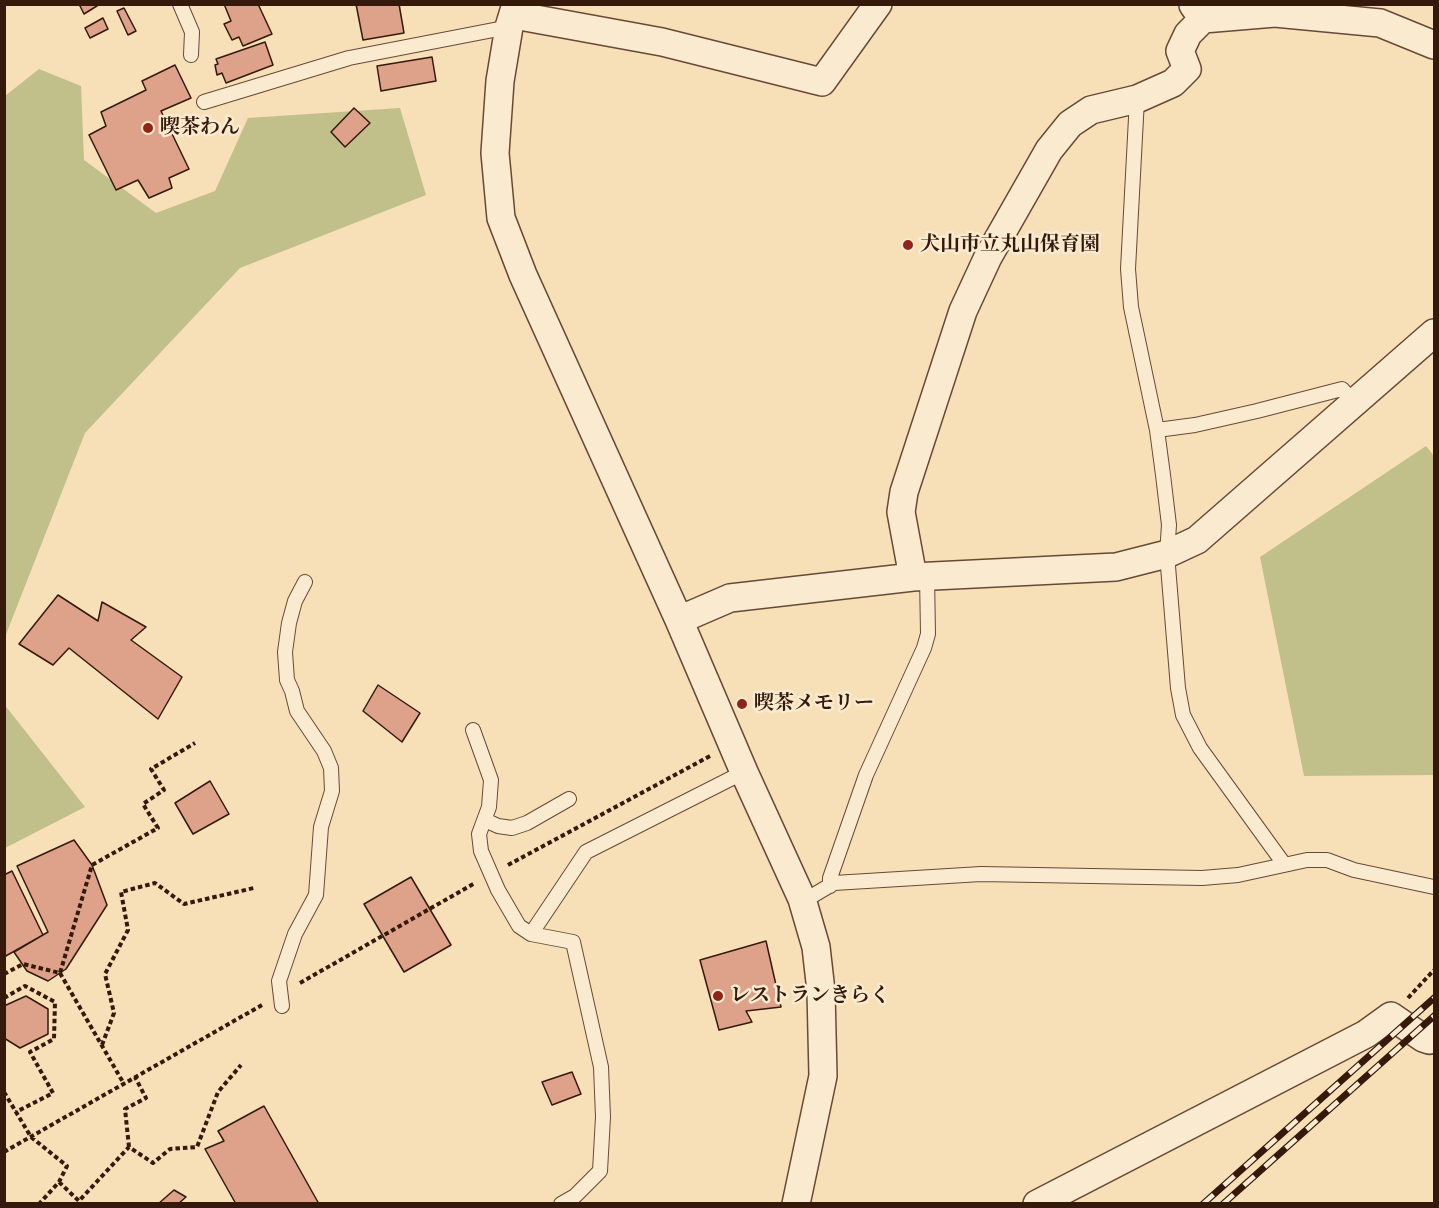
<!DOCTYPE html>
<html>
<head>
<meta charset="utf-8">
<style>
	body { margin:0 }
	#map { position:relative; width:1439px; height:1208px; overflow:hidden; background:#f7dfb7; font-family:"IM FELL French Canon",serif }
	canvas { display:block }
	.frame { position:absolute; inset:0; border:6px solid #35190b; pointer-events:none }
</style>
</head>
<body>
<div id="map">
<canvas width="1439" height="1208"></canvas>
<div class="frame"></div>
</div>
<script>
const g = document.querySelector('canvas').getContext('2d');
g.lineJoin = 'round';
function paint(path, color) { g.fillStyle = color; g.fill(path, 'evenodd'); }
const shape = rows => new Path2D(rows.map(r => 'M' + r).join(''));
function strokePath(path, color, width, dash) { g.strokeStyle = color; g.lineWidth = width; g.lineCap = dash ? 'butt' : 'round'; g.setLineDash(dash || []); g.stroke(path); }
function write(font, color, halo, rows, align = 'center') {
  g.font = font + ' "IM FELL French Canon","Noto Serif JP",serif'; g.lineWidth = 5; g.setLineDash([]); g.textBaseline = 'middle'; g.strokeStyle = halo; g.fillStyle = color; for (const [text, x, y, turn = 0] of rows) {
    g.save(); g.translate(x, y); g.rotate((+turn || 0) * Math.PI / 180); g.textAlign = isNaN(turn) ? turn : align; if (halo) g.strokeText(text, 0, 0); g.fillText(text, 0, 0); g.restore();
  }
}
const green = shape([
	[39,69,81,86,84,160,156,213,215,191,248,118,400,108,426,195,240,268,85,433,5,637,5,96],
	[1426,446,1434,456,1434,775,1304,776,1260,557],
	[4,704,85,807,5,848,4,848]
]);
const building = shape([
	[79,4,100,4,84,14,79,4],
	[224,4,258,4,272,34,243,46,239,37,232,40,224,24,231,21,224,4],
	[356,4,399,4,404,33,363,40,356,4],
	[124,8,136,31,128,35,117,11,124,8],
	[103,18,108,29,90,38,85,28,103,18],
	[265,42,273,65,226,83,222,73,217,75,215,65,218,64,216,59,265,42],
	[432,57,436,81,381,91,377,66,432,57],
	[175,65,191,98,161,111,189,169,169,178,172,188,149,198,138,180,116,190,89,135,106,126,101,112,146,90,142,81,175,65],
	[354,108,370,123,345,147,331,132,354,108],
	[58,595,98,621,102,602,146,627,131,640,182,677,158,719,69,648,53,665,19,644,58,595],
	[378,685,420,713,402,742,363,711,378,685],
	[210,781,229,814,193,834,175,803,210,781],
	[74,840,92,865,107,905,66,969,48,981,27,971,14,952,48,932,17,866,74,840],
	[12,871,43,935,4,957,4,875,12,871],
	[411,877,451,945,404,972,364,904,411,877],
	[766,941,781,1007,746,1011,752,1022,719,1030,700,960,766,941],
	[26,996,48,1009,48,1034,20,1048,4,1038,4,1006,26,996],
	[572,1072,581,1094,552,1105,542,1082,572,1072],
	[264,1106,319,1204,236,1204,205,1149,224,1141,218,1131,264,1106],
	[174,1190,186,1197,178,1204,158,1204,174,1190]
]);
const path = shape([
	[508,865,710,756],
	[60,973,124,1084],
	[4,974,23,964,60,973,92,865,158,828,143,804,164,790,151,769,195,743],
	[300,983,475,883],
	[4,998,25,986,55,1002,54,1039,30,1052,53,1093,16,1112],
	[1408,998,1434,970],
	[102,1045,114,1013,105,974,128,930,121,892,155,883,184,904,254,888],
	[4,1092,31,1137,67,1166,59,1182,39,1204],
	[129,1147,125,1109,146,1098,135,1077],
	[4,1152,262,1005],
	[59,1182,79,1201,129,1147,153,1163,170,1149,197,1147,218,1092,241,1065]
]);
const lane = shape([
	[180,4,192,32,191,55],
	[1137,99,1128,269,1131,307,1157,430,1163,475,1169,525,1167,554,1178,688,1183,715,1200,748,1284,864],
	[204,102,349,58,509,27],
	[1157,430,1195,425,1257,411,1342,389,1355,403],
	[473,730,491,780,489,807,479,834,481,851,498,890,519,926,531,934,573,942,601,1067,603,1117,600,1171,575,1196,561,1204],
	[485,820,498,826,512,828,527,823,569,799],
	[830,886,830,878,866,775,924,648,928,634,927,576],
	[802,902,834,883,981,874,1202,878,1238,875,1307,860,1327,860,1354,870,1434,887],
	[531,934,586,852,744,772],
	[282,1006,279,981,295,934,316,895,321,827,332,791,331,768,324,751,297,711,292,691,287,680,285,652,289,623,295,601,305,582]
]);
const street = shape([
	[516,4,509,27,500,81,495,153,501,218,523,275,679,620,744,772,802,899,816,947,821,991,823,1076,796,1204],
	[1193,5,1203,19,1275,13,1380,23,1434,45],
	[514,15,662,42,822,82,878,4],
	[913,577,901,512,904,492,963,311,988,257,1049,150,1070,124,1091,110,1137,99,1173,83,1187,69,1180,51,1188,34,1203,19],
	[679,620,730,598,913,577,1116,567,1167,554,1197,540,1434,333],
	[1037,1204,1366,1034,1391,1016,1423,1038,1429,1040,1434,1035]
]);
const rail = shape([
	[1203,1204,1434,998],
	[1223,1204,1434,1016]
]);
const markers = [
	[148,128,6,"#8f2418"],
	[908,245,6,"#8f2418"],
	[742,704,6,"#8f2418"],
	[718,996,6,"#8f2418"]
];
const poiNames = [
	["喫茶わん",160,128],
	["犬山市立丸山保育園",920,245],
	["喫茶メモリー",754,704],
	["レストランきらく",730,996]
];
paint(green, '#c2c08a');
paint(building, '#dda289');
strokePath(building, '#35190b', 1.5);
strokePath(lane, '#664a36', 16);
strokePath(street, '#664a36', 30);
strokePath(path, '#35190b', 4, [4.5, 3]);
strokePath(lane, '#faead0', 14);
strokePath(street, '#faead0', 27);
strokePath(rail, '#35190b', 7);
strokePath(rail, '#faead0', 4.5, [14]);
for (const [x, y, r, color] of markers) { const dot = new Path2D(); dot.arc(x, y, r, 0, 2 * Math.PI); g.fillStyle = color; g.fill(dot); strokePath(dot, '#faead0', 2); }
write('bold 20px', '#35190b', '#faead0', poiNames, 'left');
</script>
</body>
</html>
